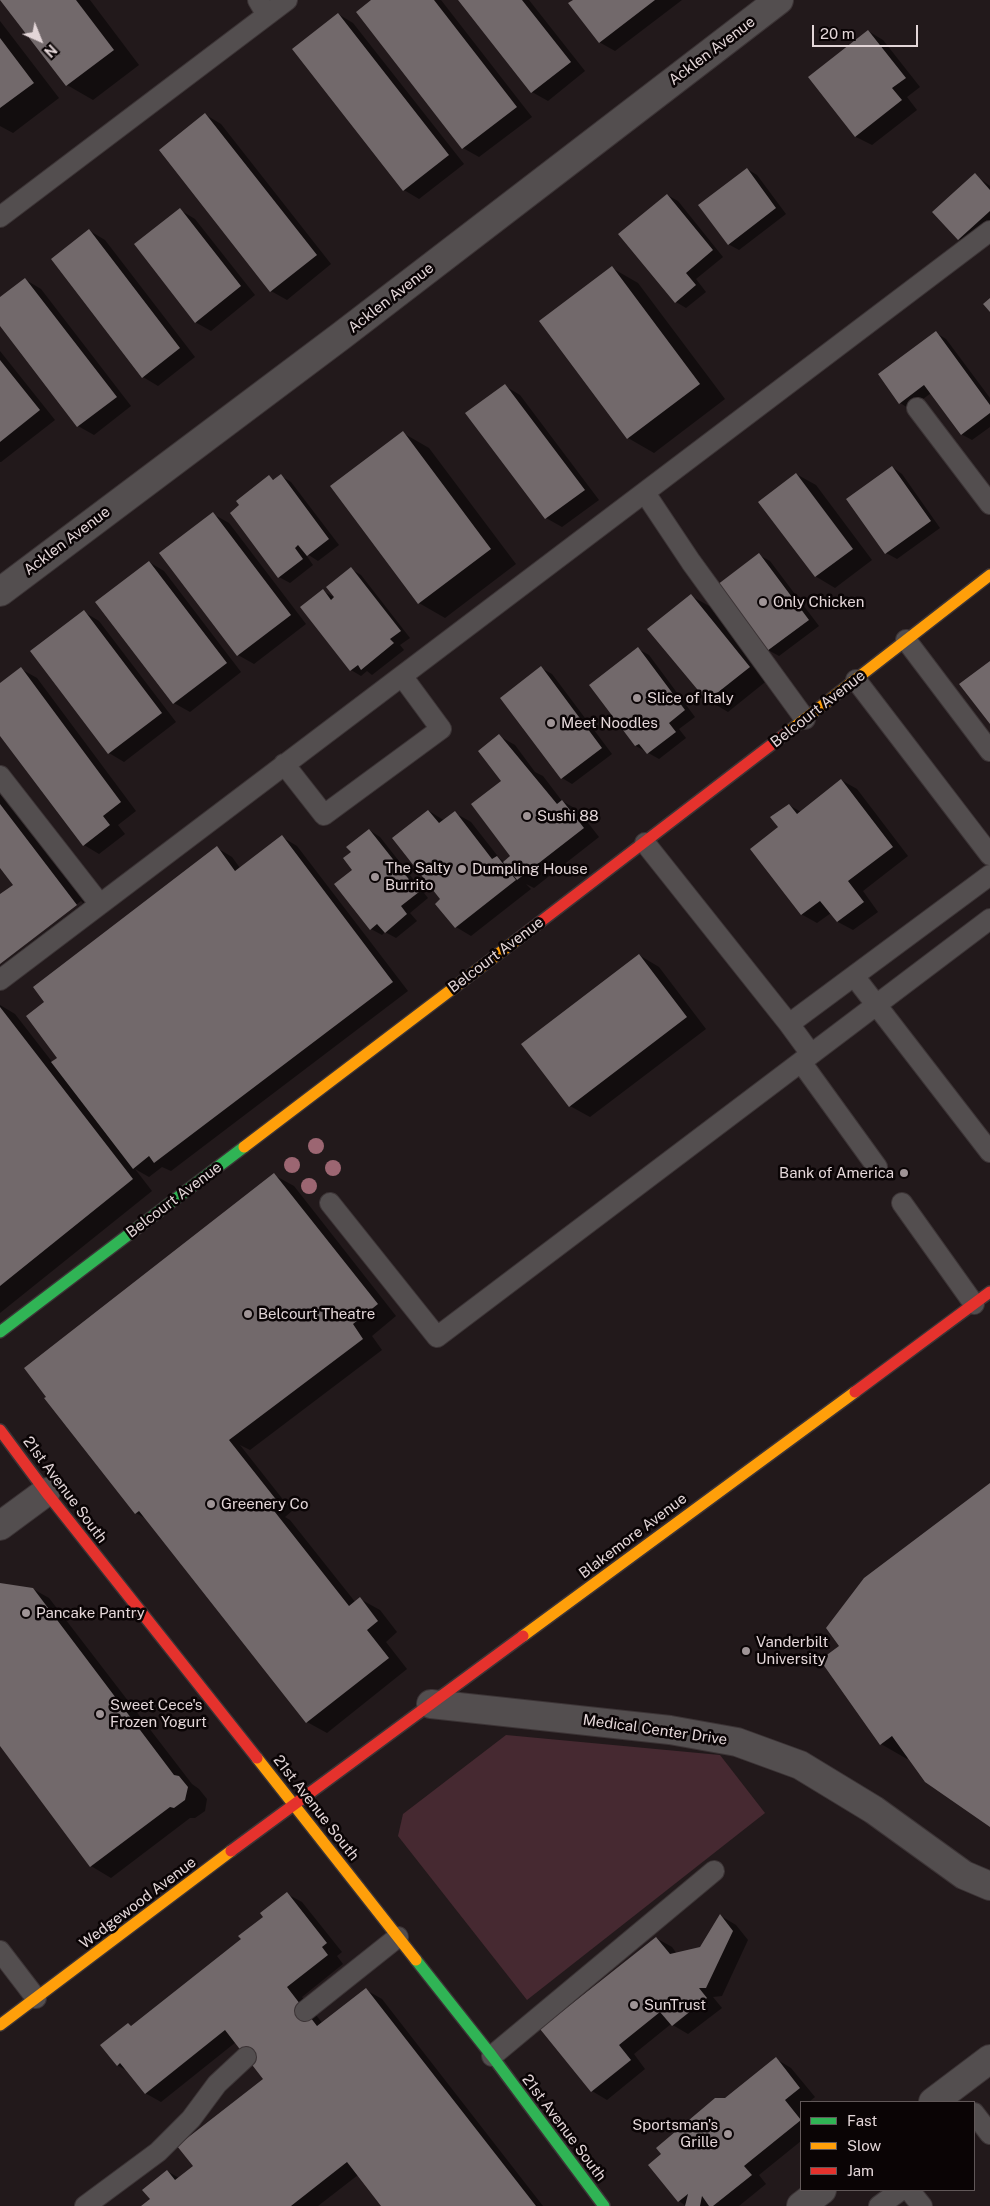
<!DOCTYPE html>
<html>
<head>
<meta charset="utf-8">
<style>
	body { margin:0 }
	#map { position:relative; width:990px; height:2206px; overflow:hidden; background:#22191b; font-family:"Public Sans",sans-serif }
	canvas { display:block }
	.legend { position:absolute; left:800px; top:2101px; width:175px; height:90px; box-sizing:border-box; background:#0a0405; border:1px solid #615859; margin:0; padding:6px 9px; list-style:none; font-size:15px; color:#e3d6d8 }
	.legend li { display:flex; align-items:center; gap:10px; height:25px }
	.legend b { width:25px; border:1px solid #615859 }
	.north { position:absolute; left:15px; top:15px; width:50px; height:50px; -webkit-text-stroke:4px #0a0405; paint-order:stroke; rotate:136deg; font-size:14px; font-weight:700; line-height:20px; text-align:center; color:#e3d6d8 }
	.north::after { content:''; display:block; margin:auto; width:18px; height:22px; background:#e3d6d8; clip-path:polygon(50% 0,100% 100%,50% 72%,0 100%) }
	.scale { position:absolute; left:812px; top:25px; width:106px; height:22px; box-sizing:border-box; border:2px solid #e3d6d8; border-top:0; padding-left:6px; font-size:15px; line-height:18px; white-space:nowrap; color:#e3d6d8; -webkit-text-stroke:4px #0a0405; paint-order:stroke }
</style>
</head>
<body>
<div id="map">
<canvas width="990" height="2206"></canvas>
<ul class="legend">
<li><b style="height:6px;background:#30b455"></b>Fast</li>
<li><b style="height:6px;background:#ff9f0a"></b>Slow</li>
<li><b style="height:6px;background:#e5322d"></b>Jam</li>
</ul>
<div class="north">N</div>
<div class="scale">20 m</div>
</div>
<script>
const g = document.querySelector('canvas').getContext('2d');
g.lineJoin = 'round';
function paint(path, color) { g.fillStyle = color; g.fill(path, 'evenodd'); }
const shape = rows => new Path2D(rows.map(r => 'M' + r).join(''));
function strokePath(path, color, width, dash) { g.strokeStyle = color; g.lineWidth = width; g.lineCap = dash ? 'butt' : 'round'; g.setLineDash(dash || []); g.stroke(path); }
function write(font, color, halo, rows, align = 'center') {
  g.font = font + ' "Public Sans",sans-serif'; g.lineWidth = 5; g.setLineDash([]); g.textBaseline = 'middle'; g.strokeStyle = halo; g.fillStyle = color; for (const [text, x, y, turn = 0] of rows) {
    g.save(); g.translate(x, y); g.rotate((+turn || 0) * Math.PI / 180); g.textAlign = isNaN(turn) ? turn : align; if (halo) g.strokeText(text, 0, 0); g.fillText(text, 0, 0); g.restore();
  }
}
const green = shape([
	[506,1735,720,1755,765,1813,527,2000,398,1836,403,1814]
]);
const shadow = shape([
	[2,0,90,0,139,65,93,100,67,85],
	[373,0,441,0,532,117,479,157,463,148,358,12],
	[460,0,529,0,585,71,548,101,532,92],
	[575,0,682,0,615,51,599,42],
	[338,14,353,23,464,164,419,199,404,190],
	[0,21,59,98,13,133,0,126],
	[868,31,883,40,920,87,907,97,917,110,872,145,856,137,809,77],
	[206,115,221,124,331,264,287,300,271,291],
	[747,169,757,175,786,214,739,250,728,244],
	[975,175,990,186,990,226,969,245,959,239],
	[667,195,678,201,723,257,696,279,706,292,686,308,676,302],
	[180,210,195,219,255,295,211,331,195,322],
	[90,231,105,240,195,357,158,386,143,377],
	[612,268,638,283,725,399,654,453,628,438],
	[26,280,41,289,131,406,94,435,78,426,0,324,0,299],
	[936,333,946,339,990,398,990,427,972,440,961,434,931,393,910,409,900,403],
	[0,351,55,420,1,462,0,462],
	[505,386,520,395,599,500,562,527,546,518,467,413],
	[403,433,429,448,516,564,445,618,419,603],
	[892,467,902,474,940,528,897,559,886,553],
	[796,474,816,485,872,560,835,588,815,576],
	[281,476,291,482,339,545,318,561,304,552,313,565,290,583,279,577,269,477,275,480],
	[213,514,229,523,306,624,254,664,238,655,161,554],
	[759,555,770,561,819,626,779,656,768,650,719,586],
	[149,562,164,571,241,672,190,712,174,703,97,602],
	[351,569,361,575,410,638,400,645,404,650,372,675,367,671,361,676,351,670,323,591,337,599],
	[691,596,711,607,769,679,728,712,708,700,649,629],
	[84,612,99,621,176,722,124,762,109,753],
	[638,649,649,655,695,717,679,729,686,738,659,759,636,746],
	[541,668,552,674,612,754,572,784,562,778],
	[21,669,37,678,136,811,118,825,125,834,99,854,84,845,0,734,0,685],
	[499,736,515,745,535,772,543,776,562,801,578,810,599,837,534,888,526,884,531,889,471,936,456,927,437,904,442,900,429,811,445,821,455,813,471,822,500,859,505,862,512,856,502,781],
	[841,780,857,789,908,856,863,891,878,912,853,930,838,922,831,913,817,923,801,914,779,827,789,805,801,812],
	[0,791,96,917,0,990,0,966,83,903,81,901,0,963,0,896,14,885,0,866],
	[369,830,380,837,428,898,410,913,417,921,396,938,385,932,382,935,371,929,354,870,352,853],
	[282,837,297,846,408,991,171,1171,162,1167,149,1177,135,1169,152,1191,0,1313,0,1005,15,1014,53,1063,59,1058,46,1002,217,848,232,857,240,868],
	[639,955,659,967,706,1029,590,1117,570,1106],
	[274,1175,294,1186,396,1316,372,1336,382,1350,250,1450,240,1445,292,1511,285,1517,290,1520,356,1603,360,1599,380,1610,397,1632,386,1642,407,1669,327,1733,307,1722,148,1520,136,1513,63,1420],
	[990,1485,990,1825,909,1757,907,1759,881,1744,841,1646],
	[0,1584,33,1589,49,1598,192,1784,199,1789,207,1799,205,1811,195,1818,190,1818,111,1878,91,1866,0,1744],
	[287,1894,302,1902,342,1952,337,1956,343,1964,302,1997,323,2024,366,1990,382,1999,543,2206,383,2206,358,2175,318,2206,143,2206,151,2199,167,2171,179,2178,194,2166,265,2079,236,2042,161,2102,145,2093,129,2072,117,2065,132,2027,243,1939],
	[721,1916,736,1925,748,1940,722,1996,713,1997,722,2008,688,2034,671,2024,634,2054,645,2069,607,2100,592,2091,656,1938,672,1947,677,1954,701,1948],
	[776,2059,791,2068,815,2097,809,2102,801,2102,801,2141,759,2175,766,2184,739,2206,686,2206,679,2201,726,2099]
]);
const building = shape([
	[0,0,76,0,114,50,66,86],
	[371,0,434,0,517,107,462,149,356,12],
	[458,0,522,0,571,62,531,93],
	[573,0,655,0,599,43,568,3],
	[338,13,449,155,403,191,292,49],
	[868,30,906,78,892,88,902,100,855,137,808,77],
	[0,38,34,83,0,108],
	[205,113,317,255,270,292,159,150],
	[747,168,776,208,728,245,698,205],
	[975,173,990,190,990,211,958,240,932,212],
	[667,194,713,250,686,273,696,285,675,303,618,234],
	[180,208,241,286,195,323,134,244],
	[89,229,180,348,142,378,51,259],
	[612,266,700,384,627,439,539,321],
	[25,278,117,397,77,427,0,326,0,297],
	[990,298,990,312,983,304],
	[936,331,990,405,990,413,961,435,924,385,899,404,878,374],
	[0,360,40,410,0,442],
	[505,384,585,490,545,519,465,413],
	[403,431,491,549,418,604,330,486],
	[892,466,931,521,885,554,846,499],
	[796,473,853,549,815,577,758,502],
	[281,474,329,539,307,556,298,545,295,548,303,559,278,578,230,513,239,505,236,501,269,475,273,480],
	[213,512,291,615,237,656,159,553],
	[759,553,809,620,767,651,717,585],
	[149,561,227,663,173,704,95,602],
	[351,567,401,631,390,639,394,643,361,670,358,665,350,671,300,607,323,589,331,600,334,597,326,587],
	[691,594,750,667,707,701,647,629],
	[84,610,162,713,108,754,30,651],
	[638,647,685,710,669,723,676,732,647,754,639,744,635,746,589,685],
	[990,661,990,724,959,684],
	[541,666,602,748,561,779,500,698],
	[21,667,121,802,103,816,110,825,83,846,0,736,0,683],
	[499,734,557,804,562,800,584,828,517,880,503,862,510,856,471,804,501,781,478,751],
	[841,779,893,847,848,881,864,902,837,922,820,901,801,915,750,849,778,827,770,817,789,804,797,814],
	[0,804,77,905,0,964,0,894,13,885,0,868],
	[428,810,439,823,455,811,492,859,497,856,516,880,455,928,435,904,440,899,392,838],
	[369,829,419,892,401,906,407,914,385,933,377,924,370,930,334,884,352,870,343,858,351,852,346,847],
	[282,835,393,982,154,1163,149,1156,133,1169,51,1062,57,1058,26,1016,44,1002,33,987,217,846,235,871],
	[639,954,687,1017,569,1107,521,1044],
	[0,1007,133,1179,0,1286],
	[274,1173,378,1304,353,1324,363,1339,229,1440,278,1502,271,1507,349,1606,360,1597,378,1621,367,1630,389,1658,306,1723,139,1511,135,1514,44,1398,46,1397,24,1368],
	[990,1483,990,1827,925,1782,892,1736,880,1745,820,1660,839,1646,826,1628,864,1578],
	[0,1583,33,1588,174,1775,179,1776,188,1787,185,1800,174,1808,170,1807,90,1867,0,1746],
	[287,1892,327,1943,322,1947,328,1955,287,1987,317,2026,366,1988,536,2206,381,2206,347,2162,291,2206,141,2206,150,2199,142,2190,167,2170,175,2180,193,2166,177,2146,263,2079,225,2030,145,2094,120,2063,117,2066,100,2045,128,2023,131,2026,241,1939,238,1936,263,1917,260,1913],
	[720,1914,733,1931,706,1988,699,1988,707,1998,672,2026,660,2012,619,2045,631,2060,591,2092,540,2029,656,1937,670,1954,700,1947],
	[776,2057,800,2088,785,2100,801,2120,744,2166,752,2175,713,2206,709,2206,702,2196,700,2206,685,2206,688,2194,678,2202,648,2165,661,2154,656,2148,715,2098,725,2098]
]);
const lane = shape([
	[258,0,267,15],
	[0,217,287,0],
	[917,408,990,504],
	[645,493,691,562,805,719],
	[906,640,990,751],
	[856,680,990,855],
	[284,764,324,815,441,729,402,676],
	[0,776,99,903],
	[645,843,789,1024,990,875],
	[854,976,990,1152],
	[0,980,990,231],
	[789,1024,811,1054],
	[801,1062,877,1167],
	[330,1203,437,1337,990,919],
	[902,1203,974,1304],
	[0,1951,36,1998],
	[305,2011,398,1937],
	[492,2056,714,1871],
	[974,2113,990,2134],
	[909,2190,922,2206],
	[85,2206,158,2152,191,2119,217,2084,246,2057],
	[879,2206,901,2190]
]);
const street = shape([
	[0,592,341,336,779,0],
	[0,1526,46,1492],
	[431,1704,670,1730,737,1742,800,1765,874,1810,964,1875,990,1886],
	[933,2102,990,2059],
	[801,2206,822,2190]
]);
const fast = shape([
	[0,1332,244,1147],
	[416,1960,492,2056,604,2206]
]);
const slow = shape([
	[788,732,990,575],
	[244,1147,518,939],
	[523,1636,855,1392],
	[257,1758,416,1960],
	[0,2025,231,1851]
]);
const jam = shape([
	[518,939,788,732],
	[855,1392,990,1292],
	[0,1430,46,1492,257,1758],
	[231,1851,523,1636]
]);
const trees = [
	[316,1146],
	[292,1165],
	[333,1168],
	[309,1186]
];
const markers = [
	[763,602,5,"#9f9496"],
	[637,698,5,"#9f9496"],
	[551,723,5,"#9f9496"],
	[527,816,5,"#9f9496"],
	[462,869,5,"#9f9496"],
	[375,877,5,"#9f9496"],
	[904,1173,5,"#9f9496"],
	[248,1314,5,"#9f9496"],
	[211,1504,5,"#9f9496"],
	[26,1613,5,"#9f9496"],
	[746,1651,5,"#9f9496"],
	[100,1714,5,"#9f9496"],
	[634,2005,5,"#9f9496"],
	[728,2134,5,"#9f9496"]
];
const streetNames = [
	["Acklen Avenue",712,51,-37],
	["Acklen Avenue",391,298,-38],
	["Acklen Avenue",67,541,-37],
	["Belcourt Avenue",818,709,-38],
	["Belcourt Avenue",496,955,-37],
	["Belcourt Avenue",174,1200,-37],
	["21st Avenue South",65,1490,53],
	["Blakemore Avenue",633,1536,-37],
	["Medical Center Drive",655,1730,8],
	["21st Avenue South",316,1808,52],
	["Wedgewood Avenue",138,1903,-37],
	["21st Avenue South",564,2128,53]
];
const poiNames = [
	["Only Chicken",773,602],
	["Slice of Italy",647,698],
	["Meet Noodles",561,723],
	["Sushi 88",537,816],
	["The Salty",385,868],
	["Burrito",385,885],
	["Dumpling House",472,869],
	["Bank of America",894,1173,"right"],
	["Belcourt Theatre",258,1314],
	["Greenery Co",221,1504],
	["Pancake Pantry",36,1613],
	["Vanderbilt",756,1642],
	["University",756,1659],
	["Sweet Cece's",110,1705],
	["Frozen Yogurt",110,1722],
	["SunTrust",644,2005],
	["Sportsman's",718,2125,"right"],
	["Grille",718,2142,"right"]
];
paint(green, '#462931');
paint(shadow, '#0007');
paint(building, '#72696b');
strokePath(lane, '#3c3436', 22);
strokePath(street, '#3c3436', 30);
strokePath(fast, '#3c3436', 14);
strokePath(slow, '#3c3436', 14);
strokePath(jam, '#3c3436', 14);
strokePath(lane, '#534e4f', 20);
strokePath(street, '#534e4f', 28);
strokePath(fast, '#30b455', 11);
strokePath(slow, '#ff9f0a', 11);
strokePath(jam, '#e5322d', 11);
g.fillStyle = '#9c6672';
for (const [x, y] of trees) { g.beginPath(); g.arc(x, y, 8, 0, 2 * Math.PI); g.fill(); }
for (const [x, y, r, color] of markers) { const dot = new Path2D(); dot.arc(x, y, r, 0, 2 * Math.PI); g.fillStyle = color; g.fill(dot); strokePath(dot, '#0a0405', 2); }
write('15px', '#e3d6d8', '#0a0405', streetNames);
write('15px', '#e3d6d8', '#0a0405', poiNames, 'left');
</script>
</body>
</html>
